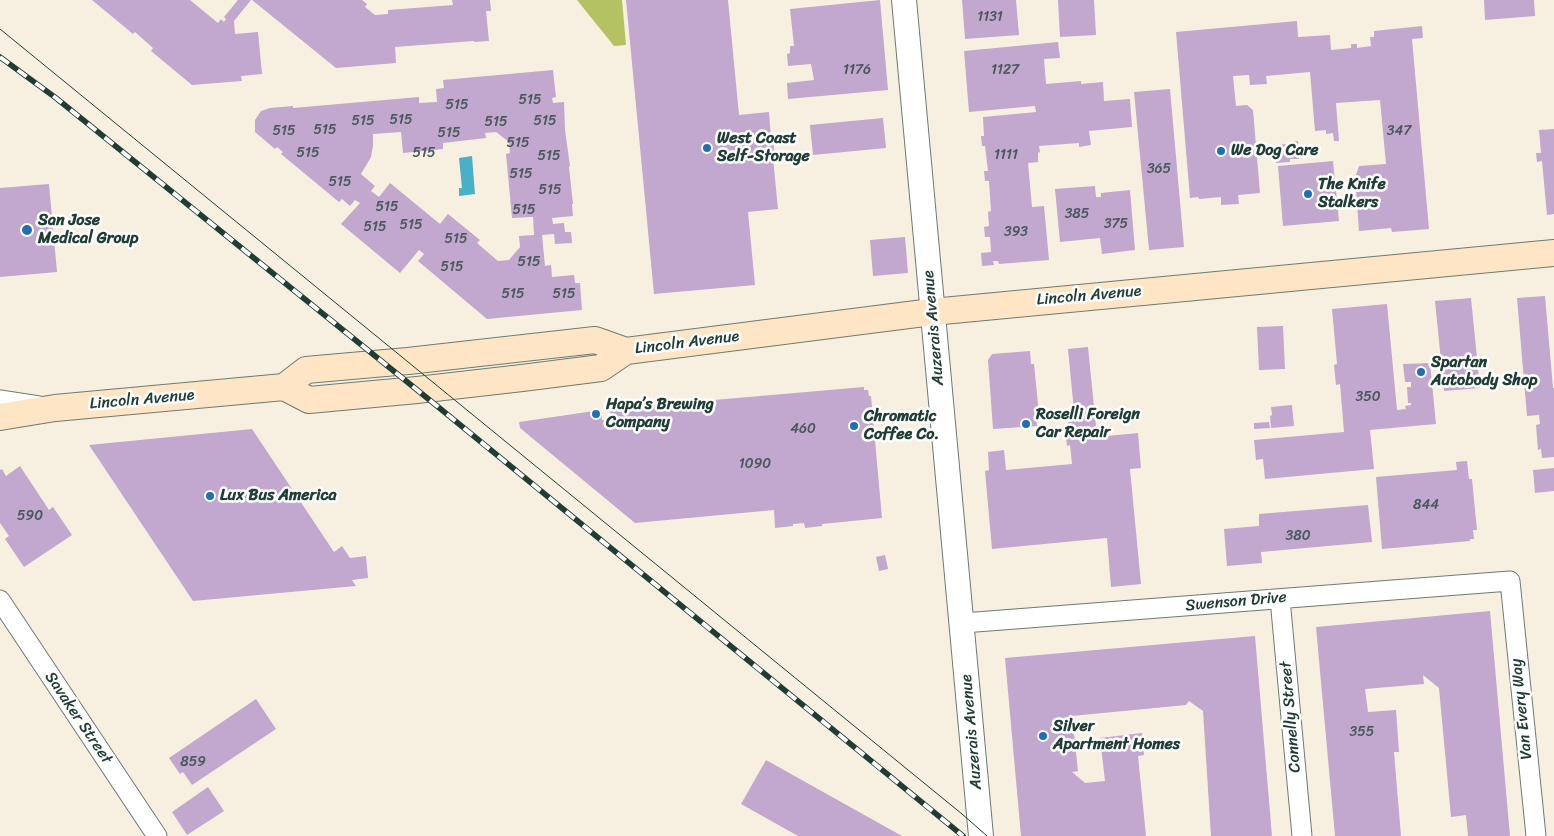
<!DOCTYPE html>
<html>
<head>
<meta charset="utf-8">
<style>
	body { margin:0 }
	canvas { display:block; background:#f7f0e1 }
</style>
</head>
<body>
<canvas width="1554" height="836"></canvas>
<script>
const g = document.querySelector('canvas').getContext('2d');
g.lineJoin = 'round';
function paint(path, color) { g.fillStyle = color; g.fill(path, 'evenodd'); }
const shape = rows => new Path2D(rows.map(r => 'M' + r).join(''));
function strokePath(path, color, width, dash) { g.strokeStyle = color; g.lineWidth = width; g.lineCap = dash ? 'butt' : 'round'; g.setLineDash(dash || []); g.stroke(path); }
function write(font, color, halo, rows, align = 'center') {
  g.font = font + ' Sriracha,sans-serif'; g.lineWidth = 5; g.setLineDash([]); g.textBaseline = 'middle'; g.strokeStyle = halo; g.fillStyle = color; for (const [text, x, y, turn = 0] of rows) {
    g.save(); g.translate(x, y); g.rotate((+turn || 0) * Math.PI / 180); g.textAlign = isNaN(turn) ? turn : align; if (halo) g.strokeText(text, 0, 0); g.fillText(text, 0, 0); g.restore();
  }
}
const green = shape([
	[577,0,622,0,626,45,614,46]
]);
const water = shape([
	[472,156,475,194,459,196,459,188,462,188,459,158]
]);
const building = shape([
	[92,0,190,0,218,23,221,19,224,22,226,19,224,17,238,0,251,0,234,21,235,34,258,32,262,74,241,76,242,81,192,85,151,51,153,48,135,32,133,34],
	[252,0,362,0,367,4,365,7,375,15,388,14,388,10,453,5,452,0,490,0,491,11,486,11,489,41,474,42,474,41,395,47,396,63,336,68],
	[626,0,728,0,739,115,769,112,771,139,773,139,775,158,773,158,778,209,748,212,755,285,654,294],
	[880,0,888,90,788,99,787,83,814,80,811,64,788,66,787,54,790,53,790,46,794,46,790,9],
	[962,0,1016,0,1019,35,965,39],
	[1058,0,1094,0,1096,35,1060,37],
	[1484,0,1534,0,1535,16,1485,20],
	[1297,21,1298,37,1330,35,1331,50,1351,48,1351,44,1357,44,1357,48,1371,46,1370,37,1374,37,1374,31,1422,26,1423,38,1412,39,1429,229,1392,232,1391,228,1359,231,1356,189,1357,189,1356,175,1359,166,1386,164,1380,100,1336,103,1339,141,1334,141,1333,133,1326,134,1326,130,1315,131,1310,72,1266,76,1267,84,1250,85,1249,75,1233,76,1236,106,1247,105,1253,110,1260,193,1238,195,1239,204,1221,205,1221,197,1199,199,1198,197,1190,198,1176,32],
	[1058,42,1060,58,1044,59,1046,84,1081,81,1081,84,1103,82,1104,101,1130,99,1132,127,1089,131,1091,145,1079,147,1079,143,1039,146,1040,152,1038,153,1038,162,1028,163,1032,207,1044,206,1049,260,999,264,998,261,993,261,994,265,982,266,981,253,991,252,990,237,985,237,984,227,989,226,988,212,991,211,989,181,985,181,984,171,988,171,985,146,982,146,981,136,984,136,983,117,1036,112,1035,106,969,112,964,51],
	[553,70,556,97,552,98,553,103,564,102,565,130,570,166,569,167,573,204,572,204,573,216,552,218,553,224,564,223,565,232,571,232,572,243,555,244,554,234,542,235,545,266,551,265,552,277,574,275,575,283,580,283,582,310,487,319,418,261,424,254,419,250,400,273,341,224,360,203,355,200,350,206,342,199,339,202,281,154,283,152,277,147,275,149,255,132,255,120,261,111,270,108,293,106,293,108,419,97,419,103,437,102,436,89,444,88,443,80],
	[401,132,403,153,443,149,443,143,486,138,485,133,496,132,509,142,510,153,506,154,512,218,533,217,534,235,519,236,520,247,509,260,498,261,477,243,480,240,448,214,440,224,390,183,379,197,371,191,375,186,361,174,371,157,373,146,373,134],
	[1170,89,1184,247,1149,250,1134,92],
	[883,118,886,148,813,155,810,125],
	[1554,129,1554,214,1547,215,1542,161,1537,162,1536,153,1541,153,1539,130],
	[1298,141,1299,159,1290,159,1290,162,1276,163,1275,145,1289,144,1289,142],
	[1333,161,1339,221,1283,226,1278,166],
	[49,184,57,272,0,277,0,188],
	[1095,186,1096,197,1101,197,1101,193,1130,190,1135,250,1102,254,1100,238,1060,242,1055,189],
	[905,237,908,273,873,276,870,240],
	[1545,296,1553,388,1554,388,1554,457,1542,458,1541,449,1538,450,1536,425,1540,424,1539,415,1527,416,1517,298],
	[1471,298,1480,388,1444,391,1435,301],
	[1387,304,1397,410,1406,409,1405,406,1411,405,1411,403,1408,403,1407,387,1411,387,1411,382,1405,382,1403,364,1430,363,1436,424,1370,430,1374,469,1265,479,1263,459,1256,460,1254,440,1344,432,1340,384,1336,385,1334,365,1337,364,1332,309],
	[1283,326,1285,369,1259,370,1257,327],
	[1088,347,1097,437,1138,433,1141,468,1130,469,1141,584,1111,587,1107,538,992,549,985,471,989,470,988,452,1004,450,1006,470,1072,464,1070,445,1067,446,1065,428,1068,428,1068,422,1070,422,1069,412,1074,411,1068,349],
	[1030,351,1031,364,1034,364,1039,414,1036,415,1037,426,993,429,988,360,992,354],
	[864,387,864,390,868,390,869,396,871,396,882,518,822,524,822,526,805,528,804,523,793,524,793,526,775,528,774,510,635,523,520,428,519,422,601,410,602,420,611,419,610,409],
	[1292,405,1294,426,1271,428,1270,416,1272,415,1271,407],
	[1269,422,1270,428,1254,429,1254,423],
	[252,429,334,552,342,546,350,558,366,556,368,578,352,580,356,586,193,601,89,445],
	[1467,461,1469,479,1472,479,1477,530,1473,530,1474,539,1470,539,1470,541,1382,549,1376,477,1457,470,1456,462],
	[20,466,49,510,53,507,72,535,24,567,5,539,9,536,0,523,0,470,2,469,6,476],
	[1554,468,1554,491,1535,493,1533,470],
	[1368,505,1372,542,1261,552,1262,563,1227,566,1224,529,1259,526,1259,514],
	[885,555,888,569,879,571,876,557],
	[1490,611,1510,836,1468,836,1466,815,1451,817,1439,688,1423,675,1424,684,1365,689,1368,712,1396,710,1399,752,1394,752,1401,836,1335,836,1316,627],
	[1255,636,1272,836,1211,836,1203,711,1189,701,1186,705,1072,716,1078,771,1072,772,1085,783,1105,781,1100,738,1142,733,1144,755,1138,756,1146,836,1021,836,1005,658],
	[256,699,276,729,192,785,183,772,180,774,169,758],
	[766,760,902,836,798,836,741,804],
	[208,787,224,811,187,835,172,812]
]);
const minor = shape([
	[0,400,39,406],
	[1280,599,1302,836],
	[0,600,157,836],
	[963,623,1510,581,1536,836]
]);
const tertiary = shape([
	[904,0,981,836]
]);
const secondary = shape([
	[284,387,306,370,408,361,595,340,626,351],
	[0,417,55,408,284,387,309,400,417,390,522,378,601,368,626,351,932,312,1554,253]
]);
const tram = shape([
	[0,29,962,814,987,836]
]);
const rail = shape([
	[0,57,56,98,437,406,963,836]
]);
const markers = [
	[707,148,5,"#1f6fb2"],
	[1221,151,5,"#1f6fb2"],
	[1308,194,5,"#1f6fb2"],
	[27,230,6,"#1f6fb2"],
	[1421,372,5,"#1f6fb2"],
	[596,414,5,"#1f6fb2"],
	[1026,424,5,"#1f6fb2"],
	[854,426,5,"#1f6fb2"],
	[210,496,5,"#1f6fb2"],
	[1043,736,5,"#1f6fb2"]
];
const numberNames = [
	["1131",990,17],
	["1176",857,70],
	["1127",1005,70],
	["515",530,100],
	["515",457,105],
	["515",401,120],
	["515",363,121],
	["515",545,121],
	["515",496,122],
	["515",325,130],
	["515",284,131],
	["347",1399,131],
	["515",449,133],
	["515",518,143],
	["515",308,153],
	["515",424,153],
	["1111",1006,155],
	["515",549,156],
	["365",1159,169],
	["515",521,174],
	["515",340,182],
	["515",550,190],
	["515",387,207],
	["515",524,210],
	["385",1077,214],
	["375",1116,224],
	["515",411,225],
	["515",375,227],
	["393",1016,232],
	["515",456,239],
	["515",529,262],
	["515",452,267],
	["515",513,294],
	["515",564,294],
	["350",1368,397],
	["460",803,429],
	["1090",755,464],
	["844",1426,505],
	["590",30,516],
	["380",1298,536],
	["355",1362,732],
	["859",193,762]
];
const poiNames = [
	["West Coast",717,139],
	["Self-Storage",717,157],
	["We Dog Care",1231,151],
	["The Knife",1318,185],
	["Stalkers",1318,203],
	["San Jose",38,221],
	["Medical Group",38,239],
	["Spartan",1431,363],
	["Autobody Shop",1431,381],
	["Hapa’s Brewing",606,405],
	["Company",606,423],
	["Roselli Foreign",1036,415],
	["Car Repair",1036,433],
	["Chromatic",864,417],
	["Coffee Co.",864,435],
	["Lux Bus America",220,496],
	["Silver",1053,727],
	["Apartment Homes",1053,745]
];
const streetNames = [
	["Lincoln Avenue",1089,296,-5],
	["Auzerais Avenue",934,328,-95],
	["Lincoln Avenue",687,343,-7],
	["Lincoln Avenue",142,400,-5],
	["Swenson Drive",1236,602,-5],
	["Van Every Way",1522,709,-96],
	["Connelly Street",1291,717,-95],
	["Savaker Street",78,718,56],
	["Auzerais Avenue",972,732,-95]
];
paint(green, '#b4c264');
paint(water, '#49b0c8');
paint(building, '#c2a7cf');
strokePath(minor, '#6b7c71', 21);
strokePath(tertiary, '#6b7c71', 26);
strokePath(secondary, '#6b7c71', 28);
strokePath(minor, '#fff', 19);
strokePath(tertiary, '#fff', 24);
strokePath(secondary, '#fee5c5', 26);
strokePath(tram, '#1f3d34', 1);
strokePath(rail, '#1f3d34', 5.5);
strokePath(rail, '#fff', 4, [11]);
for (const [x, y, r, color] of markers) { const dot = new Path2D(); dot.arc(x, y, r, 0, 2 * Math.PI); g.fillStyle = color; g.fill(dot); strokePath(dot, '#fff', 2); }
write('14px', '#48585b', null, numberNames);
write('bold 16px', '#1f3d34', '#fff', poiNames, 'left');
write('16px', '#1f3d34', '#fff', streetNames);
</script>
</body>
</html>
